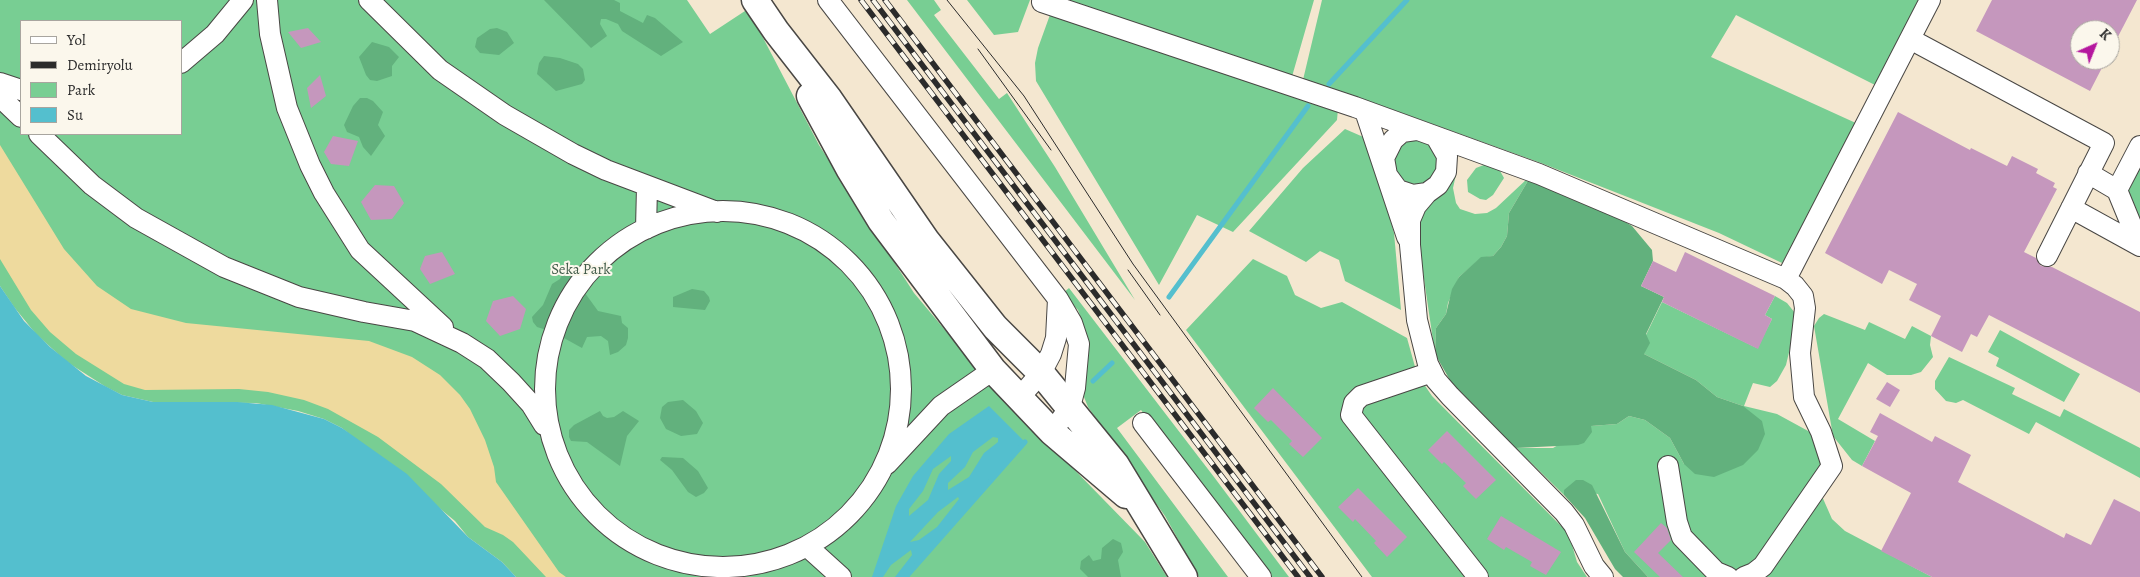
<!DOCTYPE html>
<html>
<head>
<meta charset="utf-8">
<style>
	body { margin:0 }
	#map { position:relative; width:2140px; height:577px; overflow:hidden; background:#f4e7d0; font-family:Alegreya,serif }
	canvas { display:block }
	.legend { position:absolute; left:20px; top:20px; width:162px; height:115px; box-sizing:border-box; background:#fbf7ec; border:1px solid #a8a59f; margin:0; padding:6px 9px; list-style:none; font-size:15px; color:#2b2b2b }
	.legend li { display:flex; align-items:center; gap:10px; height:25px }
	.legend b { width:25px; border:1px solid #a8a59f }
	.north { position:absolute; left:2070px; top:20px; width:50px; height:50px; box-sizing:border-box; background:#fbf7ec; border:1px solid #a8a59f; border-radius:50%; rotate:44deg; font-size:14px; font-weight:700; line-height:20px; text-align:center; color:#2b2b2b }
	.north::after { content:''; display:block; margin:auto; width:18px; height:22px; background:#b5179e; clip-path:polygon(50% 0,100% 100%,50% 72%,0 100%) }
</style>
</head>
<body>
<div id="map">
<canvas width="2140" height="577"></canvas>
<ul class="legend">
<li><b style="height:6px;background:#fff"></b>Yol</li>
<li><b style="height:6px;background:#2b2b2b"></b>Demiryolu</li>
<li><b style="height:14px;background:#78ce93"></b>Park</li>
<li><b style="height:14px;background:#54bfce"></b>Su</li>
</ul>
<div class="north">K</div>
</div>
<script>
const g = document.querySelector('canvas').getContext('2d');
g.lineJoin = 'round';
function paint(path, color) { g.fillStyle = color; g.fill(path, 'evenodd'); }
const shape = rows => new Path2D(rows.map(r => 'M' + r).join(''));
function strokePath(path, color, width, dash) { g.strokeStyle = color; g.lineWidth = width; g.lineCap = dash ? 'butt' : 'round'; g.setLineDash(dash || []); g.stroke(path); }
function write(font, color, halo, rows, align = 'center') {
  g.font = font + ' Alegreya,serif'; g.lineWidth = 4; g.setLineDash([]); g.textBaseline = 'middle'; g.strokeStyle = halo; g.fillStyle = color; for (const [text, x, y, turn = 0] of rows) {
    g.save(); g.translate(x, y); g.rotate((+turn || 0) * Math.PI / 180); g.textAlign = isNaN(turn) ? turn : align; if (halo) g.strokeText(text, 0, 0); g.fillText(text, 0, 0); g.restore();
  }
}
const green = shape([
	[0,0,687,0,710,34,748,9,819,145,914,293,961,349,1019,413,1145,542,1167,577,516,577,502,562,468,537,455,521,342,428,324,419,298,411,256,403,153,402,122,395,106,387,67,362,36,334,14,307,0,286],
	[21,21,181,21,181,134,21,134],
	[907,0,934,0,941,10,934,15,999,99,1007,93,1055,167,1135,300],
	[967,0,1030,0,1018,32,994,35],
	[1055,0,1314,0,1291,80],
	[1322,0,1919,0,1877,86,1736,15,1711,57,1858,124,1782,263,1719,233,1541,163,1371,102,1302,84],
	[1051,12,1338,109,1337,120,1233,232,1197,215,1159,285,1036,81,1035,63,1038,48],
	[1345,129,1368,139,1394,233,1401,310,1345,281,1339,260,1320,251,1306,262,1249,231,1303,168],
	'1394 162a22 22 0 1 1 44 0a22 22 0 1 1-44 0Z',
	[1489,163,1499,169,1504,178,1493,195,1486,200,1480,199,1468,192,1467,180,1476,168],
	[2140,163,2140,224,2127,188],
	[1457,170,1453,188,1456,203,1460,209,1475,214,1487,213,1496,208,1528,178,1529,179,1509,213,1507,236,1501,247,1493,256,1481,258,1459,277,1448,303,1446,314,1436,328,1435,354,1418,238,1421,208,1445,191],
	[1253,259,1287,276,1295,295,1321,308,1342,302,1407,338,1417,374,1432,396,1565,530,1572,545,1577,562,1587,577,1372,577,1186,330],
	[1069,288,1214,477,1289,577,1269,577,1141,410,1117,428,1228,577,1199,577,1165,516,1088,407,1084,397,1087,351,1085,330,1078,310,1062,294],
	[1775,296,1787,303,1795,313,1795,327,1786,365,1777,381,1770,387,1753,383,1744,406,1777,414,1810,432,1822,454,1821,467,1754,563,1735,573,1702,550,1667,498,1715,577,1648,577,1625,552,1598,494,1564,490,1564,495,1516,448,1553,448,1591,426,1617,424,1629,416,1645,420,1670,438,1684,464,1743,406,1717,397,1696,380,1644,354,1646,335,1662,302,1757,348,1772,319,1765,315],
	[1824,314,1865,330,1869,322,1905,339,1912,326,1931,336,1930,345,1933,357,1921,372,1911,375,1887,375,1868,363,1838,419,1875,441,1862,466,1852,460,1833,436,1814,326,1819,318],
	[2000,330,2080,374,2064,402,1996,366,1999,358,1988,352],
	[1949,357,2015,388,2012,394,2060,417,2064,409,2140,448,2140,478,2036,422,2029,434,1963,400,1956,403,1946,401,1935,389,1935,381],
	[1821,494,1832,519,1845,531,1932,577,1761,577]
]);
const forest = shape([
	[544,0,614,0,620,3,620,11,643,23,647,15,655,18,683,42,661,56,622,31,618,24,606,19,601,19,600,24,607,36,591,48],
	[497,28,507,32,514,43,499,55,480,53,475,47,477,38,490,29],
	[372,42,389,47,399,57,392,66,392,76,377,81,370,80,366,75,359,57],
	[544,56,560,58,578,64,583,69,585,80,582,84,556,91,537,74,539,63],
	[360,98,367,98,373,101,383,112,378,125,385,136,371,156,363,147,359,137,347,132,344,125,353,106],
	[1529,179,1612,214,1632,226,1652,250,1653,261,1641,286,1664,297,1646,334,1650,343,1644,354,1696,380,1717,397,1743,406,1762,421,1765,434,1758,450,1743,465,1714,477,1695,474,1684,464,1670,438,1645,420,1629,416,1617,424,1591,426,1592,432,1584,443,1578,445,1516,448,1451,382,1435,354,1436,328,1446,314,1452,289,1459,277,1481,257,1493,256,1501,247,1507,236,1509,213],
	[564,270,577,282,598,311,621,316,622,323,628,328,628,338,626,345,618,352,610,355,608,341,601,336,587,337,582,348,553,332,537,327,533,322,532,317,543,305,552,284,560,279],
	[692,289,704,291,709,297,710,301,705,310,673,307,673,297],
	[683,400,696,411,703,423,697,434,681,436,666,429,660,418,662,407,668,402],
	[600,411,603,416,607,418,614,417,623,411,639,421,627,436,620,466,587,442,571,441,569,437,569,430,574,425],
	[662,457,683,458,698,471,708,488,704,493,696,497,688,492,672,470,660,460],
	[1576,480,1583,480,1592,485,1625,552,1648,577,1623,577,1615,569,1585,518,1564,495,1564,490],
	[1113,539,1121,543,1123,552,1118,560,1121,577,1088,577,1080,569,1081,561,1089,555,1093,561,1101,559,1102,548]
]);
const sand = shape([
	[0,145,64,249,97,286,131,309,186,323,369,341,412,357,440,375,460,395,470,409,485,440,494,467,496,482,559,572,566,577,546,577,513,542,503,535,485,527,441,484,378,437,328,409,304,400,268,392,239,389,145,390,124,384,76,354,50,332,31,310,0,259]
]);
const water = shape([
	[0,286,24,321,50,347,86,376,122,395,153,402,237,402,272,405,324,419,342,428,407,474,468,537,502,562,516,577,0,577],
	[989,406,1025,442,906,577,895,577,912,555,911,550,891,565,883,577,872,577,896,506,913,476,949,434],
	[993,437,998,438,998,442,984,453,969,477,948,490,948,483,965,467,973,452],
	[951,456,951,461,939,474,928,500,909,516,909,509,923,491,933,469],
	[958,497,959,499,937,527,919,540,910,542,938,512]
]);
const stream = shape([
	[1329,84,1407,0],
	[1169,297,1308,106],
	[1093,381,1112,363],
	[906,577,1025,442]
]);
const building = shape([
	[1992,0,2137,0,2110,52,2110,30,2080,30,2080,60,2106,60,2090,91,1976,31],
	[308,28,321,42,301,48,288,32],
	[320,75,326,96,311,108,307,88],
	[1898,112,1970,150,1971,148,2007,166,2012,156,2038,169,2036,173,2055,183,2053,187,2057,189,2024,252,2036,258,2041,266,2052,267,2140,312,2140,393,1989,315,1977,337,1971,334,1962,352,1931,336,1941,316,1909,300,1917,284,1889,270,1882,284,1825,253],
	[333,136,358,141,349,166,331,164,324,152],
	[375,185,394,186,404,203,392,219,371,220,361,202],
	[442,252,455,274,430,284,420,269,425,256],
	[1685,252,1775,296,1765,315,1772,319,1758,349,1662,302,1664,297,1641,286,1653,261,1676,272],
	[513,296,526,309,520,329,500,336,486,321,493,301],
	[1887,382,1900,390,1890,407,1876,399],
	[1273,388,1322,438,1303,457,1289,444,1292,441,1271,420,1268,422,1254,408],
	[1880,413,1932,442,1935,436,1971,455,1958,482,2064,538,2066,533,2091,545,2114,499,2140,512,2140,577,1932,577,1881,551,1911,493,1862,466,1878,436,1870,432],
	[1447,431,1496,480,1476,499,1463,486,1466,483,1444,462,1442,464,1428,450],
	[1358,488,1407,537,1387,557,1374,543,1376,541,1355,519,1353,522,1338,507],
	[1501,516,1561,552,1546,575,1530,566,1532,562,1506,547,1504,550,1487,539],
	[1661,523,1667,528,1671,540,1658,553,1683,577,1660,577,1634,552]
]);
const minor = shape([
	[267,0,270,34,287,108,310,165,324,193,360,250,443,327],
	[369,0,440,70,505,115,573,154,606,170,717,212],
	[828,0,1058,299,1072,323,1079,344,1075,388,1070,407,1052,432],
	[1043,0,1042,2,1355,107,1539,174,1786,279,1795,286,1803,296,1805,308,1800,353,1804,397,1821,432,1832,466,1763,566,1754,573,1744,577],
	[1910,39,2104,143,2047,256],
	[181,63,215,34,243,0],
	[0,83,21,90],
	[0,97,21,117],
	[1365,111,1407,237],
	[1416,130,1402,132,1393,140,1384,158,1387,175,1398,190,1413,195,1427,193,1438,185,1446,172,1447,156,1436,137],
	[39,134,92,185,136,218,224,267,299,297,364,312,415,321,462,343,487,359,511,382,531,404,544,425],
	[2088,173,2117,190,2140,246],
	[2117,190,2140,146],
	[1427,193,1416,206,1410,220,1410,245,1417,320,1428,364,1436,380,1450,396,1564,512,1574,525,1594,566,1603,577],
	[2071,208,2140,246],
	'545 389a178 178 0 1 1 356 0a178 178 0 1 1-356 0Z',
	[646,229,647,187],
	[1786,279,1930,0],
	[1432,372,1361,396,1354,403,1351,415,1478,577],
	[1019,398,1041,373,1051,354,1056,338,1058,299],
	[1143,423,1261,577],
	[887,464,941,406,993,370],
	[1668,466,1677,522,1682,537,1716,572,1728,577],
	[809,548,841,577]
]);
const major = shape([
	[755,0,776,31,829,99,926,240,995,327,1041,373,1116,465,1184,577],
	[810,96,850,170,881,221,993,370,1052,432,1126,495]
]);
const tram = shape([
	[947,0,1024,96,1133,264,1362,577],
	[978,49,1051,150],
	[1128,270,1160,315]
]);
const rail = shape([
	[861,0,1298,577],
	[873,0,1310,577],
	[885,0,1322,577]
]);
const parkNames = [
	["Seka Park",581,270]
];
paint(green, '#78ce93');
paint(forest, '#62b17d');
paint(sand, '#eeda9e');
paint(water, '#54bfce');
strokePath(stream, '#54bfce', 5);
paint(building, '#c597bd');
strokePath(minor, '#494744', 22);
strokePath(major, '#494744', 29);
strokePath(minor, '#fff', 20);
strokePath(major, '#fff', 26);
strokePath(tram, '#2b2b2b', 1);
strokePath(rail, '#2b2b2b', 5.5);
strokePath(rail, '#fbf7ec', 4, [11]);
write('15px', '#425c4a', '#fbf7ec', parkNames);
</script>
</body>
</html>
